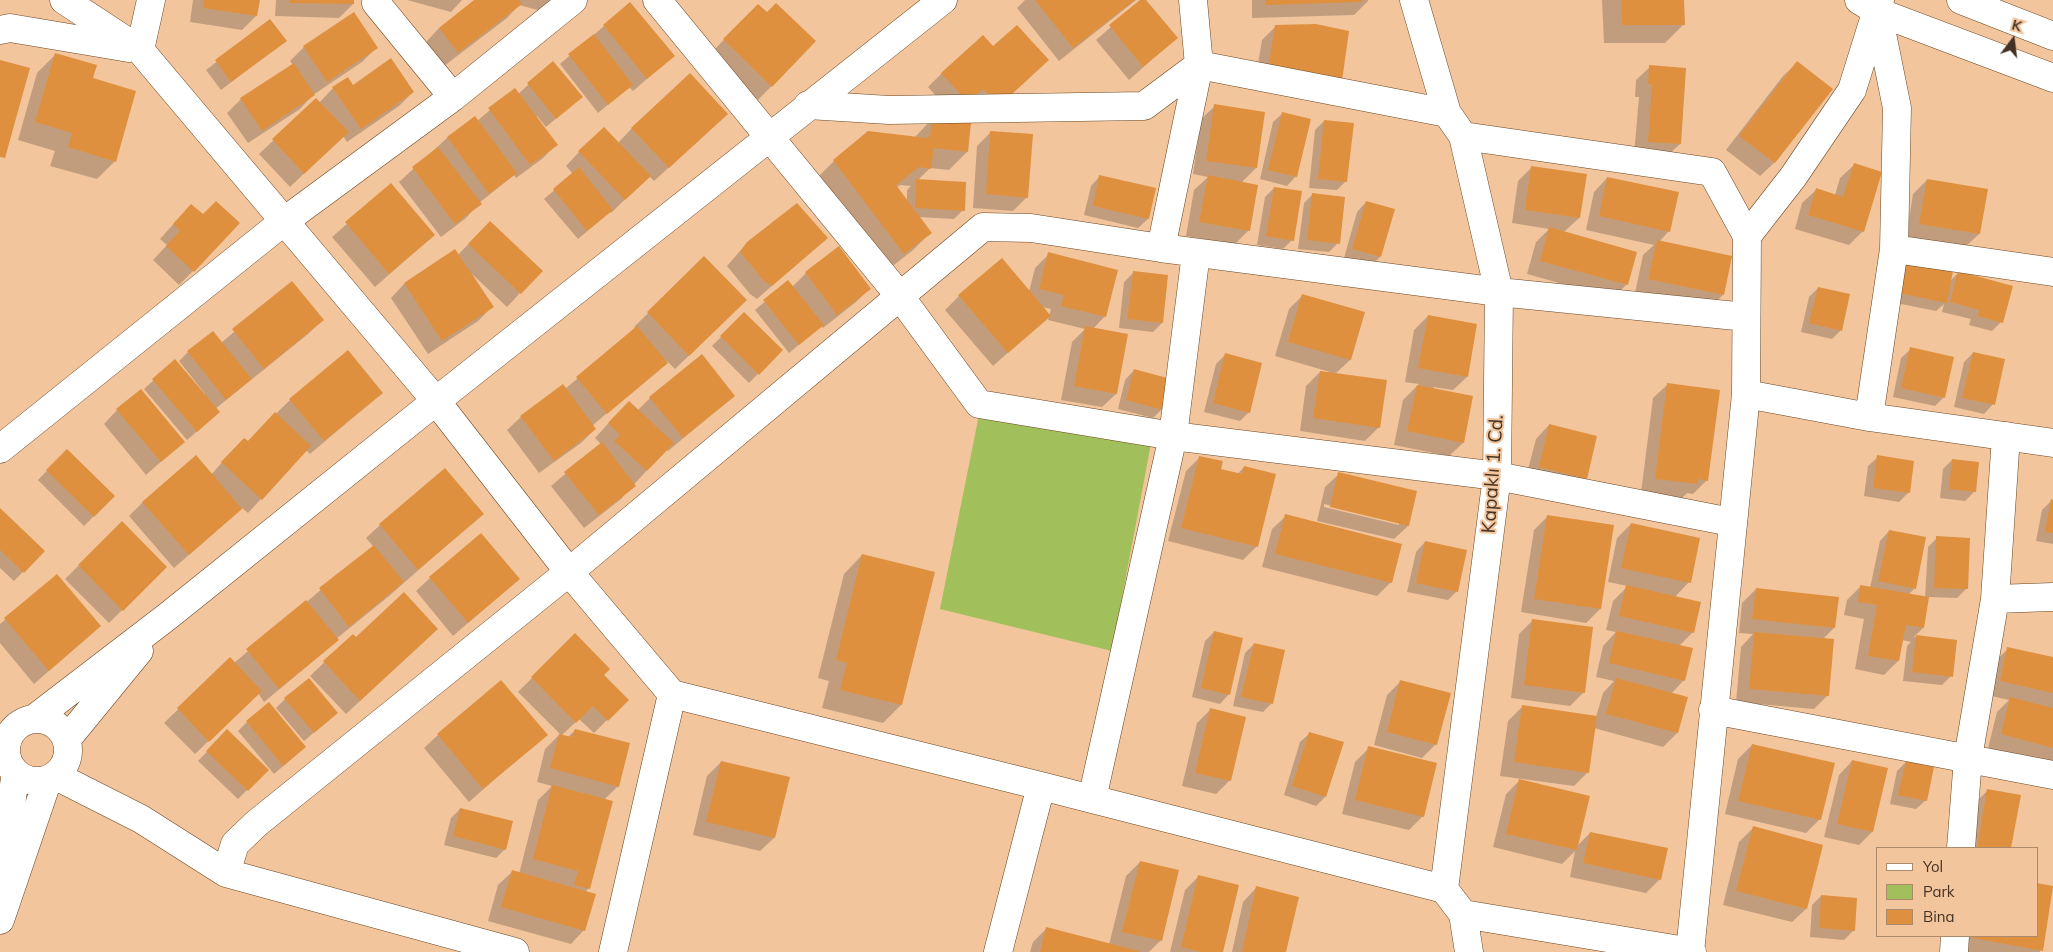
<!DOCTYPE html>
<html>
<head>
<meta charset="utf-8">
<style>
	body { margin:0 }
	#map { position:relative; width:2053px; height:952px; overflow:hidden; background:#f2c59d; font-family:Mulish,sans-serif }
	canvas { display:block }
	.legend { position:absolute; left:1876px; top:847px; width:162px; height:90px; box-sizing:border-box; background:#f2c59d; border:1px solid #ac8b6c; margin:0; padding:6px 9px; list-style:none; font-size:15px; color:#443323 }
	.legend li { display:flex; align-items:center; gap:10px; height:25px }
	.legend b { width:25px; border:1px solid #ac8b6c }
	.north { position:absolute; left:1988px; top:15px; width:50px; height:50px; -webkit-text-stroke:4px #f2c59d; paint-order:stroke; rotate:15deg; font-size:14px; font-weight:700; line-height:20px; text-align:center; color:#443323 }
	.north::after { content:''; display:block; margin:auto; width:18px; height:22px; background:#443323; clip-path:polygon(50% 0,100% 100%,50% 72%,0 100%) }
</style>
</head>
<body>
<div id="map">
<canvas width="2053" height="952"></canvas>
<ul class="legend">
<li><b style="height:6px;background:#fff"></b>Yol</li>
<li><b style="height:14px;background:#a1c05b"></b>Park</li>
<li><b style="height:14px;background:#de903e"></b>Bina</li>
</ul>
<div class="north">K</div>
</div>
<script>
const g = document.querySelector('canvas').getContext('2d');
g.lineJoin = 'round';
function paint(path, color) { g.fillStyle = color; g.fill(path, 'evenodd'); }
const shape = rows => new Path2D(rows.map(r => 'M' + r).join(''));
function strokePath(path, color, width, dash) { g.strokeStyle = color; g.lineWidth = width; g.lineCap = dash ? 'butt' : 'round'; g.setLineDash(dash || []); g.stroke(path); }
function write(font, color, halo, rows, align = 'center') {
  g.font = font + ' Mulish,sans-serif'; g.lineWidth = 4; g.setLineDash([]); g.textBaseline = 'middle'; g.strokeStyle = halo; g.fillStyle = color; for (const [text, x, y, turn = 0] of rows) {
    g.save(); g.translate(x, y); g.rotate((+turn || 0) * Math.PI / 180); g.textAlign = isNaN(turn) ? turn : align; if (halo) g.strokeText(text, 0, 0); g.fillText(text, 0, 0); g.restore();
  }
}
const green = shape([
	[979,415,1152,438,1112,651,940,609]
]);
const shadow = shape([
	[193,0,258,0,256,16,242,30,190,22],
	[276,0,353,0,353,4,339,18,275,16],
	[407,0,462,0,451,12],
	[477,0,562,0,549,13,519,5,507,18,444,66,426,42,439,28],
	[1025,0,1136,0,1059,61,1017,8],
	[1142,0,1145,0,1176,38,1129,80,1096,40],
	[1252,0,1368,0,1368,1,1354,15,1252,18],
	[1602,0,1683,0,1684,24,1665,43,1604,43],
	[758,5,767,14,815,41,758,100,710,54],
	[270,21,285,41,221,90,206,70],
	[604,26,673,56,633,91,629,87,598,113,560,64],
	[1276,26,1327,94,1255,82,1262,40],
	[304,47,376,48,362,62,313,95,300,109,248,143,227,113,241,99,293,65,290,61],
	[55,55,91,79,115,161,97,179,50,166,55,151,18,140,37,73],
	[1047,60,953,115,928,87,942,73],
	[553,63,581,97,546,127,537,116,536,118,556,145,542,159,516,178,514,175,479,203,466,218,441,237,399,182,447,138,475,118,477,121,515,89,518,94],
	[1797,63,1831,89,1774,163,1760,176,1726,150,1783,76],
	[1650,67,1680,144,1666,157,1634,155,1639,97,1635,97,1636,80],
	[353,87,413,92,399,106,347,142,343,136,290,187,259,154,316,100,319,103,333,88],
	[1215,106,1256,168,1241,183,1249,230,1235,244,1186,236,1194,190,1208,177,1193,174,1201,119],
	[1283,113,1296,176,1287,186,1260,179,1273,122],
	[932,119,967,152,949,170,930,168,918,180,963,210,954,219,918,217,930,233,912,251,886,271,816,179,834,161,914,138],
	[900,185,911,186,907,190,907,202,896,188],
	[1324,121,1346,181,1337,190,1309,188,1315,130],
	[632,128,712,128,654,181,649,176,611,213,610,212,578,239,544,199,573,174,566,166,579,152,618,143],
	[991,132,1027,197,1013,211,973,208,977,146],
	[1854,165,1863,231,1849,245,1795,229,1802,203,1816,190,1835,195,1840,178],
	[1532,167,1579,218,1564,232,1627,284,1613,298,1527,274,1536,242,1549,229,1512,223,1518,181],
	[1100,176,1155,189,1148,219,1138,228,1084,215,1091,186],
	[1607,178,1669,231,1659,242,1723,295,1709,308,1635,293,1643,255,1654,245,1586,230,1594,192],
	[1927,180,1979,234,1965,247,1906,238,1913,194],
	[391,185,434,235,375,287,332,237],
	[1274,188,1292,240,1283,249,1257,245,1265,197],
	[1313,194,1338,243,1329,252,1298,249,1304,203],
	[1366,202,1380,257,1371,266,1344,258,1357,212],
	[178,219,193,271,179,285,153,260,167,245,160,239],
	[476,236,520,293,507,307,472,274,492,307,478,321,428,354,391,298,404,284,455,251,458,255],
	[826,238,757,299,750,294,727,266,747,243],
	[1049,254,1105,316,1093,329,1116,394,1102,407,1061,400,1072,342,1085,329,1048,320,1049,316,993,366,945,310,959,296,1029,292,1035,268],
	[1042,307,1051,309,1049,316],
	[704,258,732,314,675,369,667,361,592,426,595,429,581,443,539,473,507,430,521,417,565,389,636,329,634,327],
	[1896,261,1950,281,1959,272,2001,322,1992,331,1969,325,1971,319,1942,312,1944,304,1936,311,1881,300],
	[806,273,870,288,856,302,823,328,821,326,789,353,755,310,788,282,792,287],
	[1133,273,1162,323,1153,332,1119,328,1124,282],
	[292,283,322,320,308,334,215,409,209,421,187,440,144,389,175,361,204,395,205,394,179,361,188,352,221,343],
	[1818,288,1841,330,1832,339,1801,332,1809,297],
	[1302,296,1363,313,1350,360,1335,374,1379,427,1365,441,1300,431,1306,386,1320,372,1330,372,1275,356,1289,309],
	[744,314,781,350,749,383,712,346],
	[1428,316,1467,377,1453,390,1433,387,1463,443,1449,456,1394,445,1403,400,1419,384,1405,382,1414,330],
	[1911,349,1944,397,1935,406,1893,397,1901,358],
	[1973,353,1993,404,1984,414,1954,407,1964,362],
	[1225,355,1249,412,1240,421,1204,412,1216,364],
	[1134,370,1162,409,1153,418,1118,409,1125,380],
	[1667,385,1707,480,1693,494,1687,493,1682,498,1641,493,1653,398],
	[382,393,310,454,306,450,248,513,242,508,174,568,129,516,142,503,211,475,230,453,247,442,290,400],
	[734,396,668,451,666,449,621,499,584,528,551,486,601,444,595,438,615,416,637,411,650,398],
	[117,410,183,442,146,475,104,424],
	[1549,425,1585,478,1572,492,1525,481,1536,439],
	[67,450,114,496,84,526,38,480],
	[1200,457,1219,470,1237,475,1244,467,1257,546,1243,560,1168,541,1186,471],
	[1878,457,1909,492,1899,502,1864,496,1868,466],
	[1952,460,1975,491,1965,501,1940,498,1943,469],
	[1339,474,1408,526,1394,539,1317,521,1325,487],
	[1324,504,1399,523,1399,525,1324,507],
	[2051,501,2053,501,2053,544,2036,541,2042,510],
	[0,510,43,551,14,581,0,568],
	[482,514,389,596,336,639,323,653,264,702,258,693,195,754,164,723,230,659,234,663,373,546,366,538,380,525],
	[1286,516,1391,582,1377,596,1262,567,1272,529],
	[1548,516,1600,609,1586,623,1521,612,1534,530],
	[122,523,166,567,109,623,65,579],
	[1631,524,1689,582,1674,598,1693,632,1679,646,1684,680,1671,694,1686,698,1677,733,1663,747,1594,728,1588,772,1574,786,1500,776,1508,721,1522,707,1596,717,1603,693,1614,681,1596,677,1603,646,1616,632,1606,630,1613,601,1628,586,1608,582,1617,538],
	[1889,531,1915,588,1908,595,1925,598,1928,547,1937,538,1966,589,1957,598,1928,597,1923,628,1914,637,1955,641,1951,676,1942,685,1903,681,1907,646,1911,642,1902,640,1898,661,1884,675,1855,669,1864,619,1844,615,1847,600,1861,586,1870,588,1880,541],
	[1425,542,1457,591,1448,600,1407,592,1416,552],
	[862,555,901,705,883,723,822,708,829,681,818,678,844,574],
	[57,576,100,626,34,684,0,643,0,624],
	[430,578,518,579,453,636,416,591],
	[1756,589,1834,628,1823,639,1828,695,1814,709,1736,702,1741,647,1753,634,1739,633,1742,603],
	[1533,620,1584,692,1570,706,1511,698,1519,634],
	[1214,632,1229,694,1220,704,1192,697,1205,641],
	[353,635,356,639,423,642,346,714,310,676],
	[575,635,602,675,627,700,594,733,579,719,561,736,568,737,575,730,618,786,604,800,589,888,585,892,584,930,571,944,488,921,498,885,512,872,519,874,538,800,552,786,537,782,545,749,560,734,518,692],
	[1254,644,1272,703,1263,712,1233,706,1245,653],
	[2008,649,2053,659,2053,764,1988,748,1997,712,2009,700,1987,695,1994,662],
	[1401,681,1436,744,1422,758,1374,745,1387,695],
	[285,699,337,713,304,741,276,708],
	[1211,709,1230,780,1216,794,1182,786,1197,723],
	[247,722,295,756,274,774,238,731],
	[227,731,267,770,238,799,198,761],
	[1310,733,1325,797,1316,806,1284,795,1300,742],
	[546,734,469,802,424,748,438,735],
	[1752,745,1820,819,1806,833,1725,814,1738,759],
	[1369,748,1423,816,1409,830,1342,814,1355,762],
	[1852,761,1872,832,1859,845,1824,837,1839,775],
	[721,762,774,838,760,851,693,835,707,776],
	[1906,762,1926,800,1916,809,1890,804,1897,771],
	[1520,780,1577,846,1590,833,1660,879,1646,893,1570,877,1575,851,1562,864,1493,847,1506,794],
	[1988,790,2019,796,2010,848,1966,848,1974,804],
	[460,809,505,849,496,858,444,845,451,818],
	[1753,828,1806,909,1792,922,1723,905,1739,842],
	[1140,862,1177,871,1160,941,1149,952,1030,952,1033,942,1046,929,1109,945,1126,876],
	[1199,876,1221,952,1170,952,1185,890],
	[2037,884,2053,887,2040,952,1964,952,1963,936,2037,936],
	[1256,888,1285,952,1232,952,1243,902],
	[1821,896,1854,930,1844,940,1810,937,1812,905]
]);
const building = shape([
	[204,0,260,0,257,16,203,8],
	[289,0,354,0,354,4,289,3],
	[474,0,519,0,522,4,458,53,439,28],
	[1035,0,1135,0,1073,48],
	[1140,0,1146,0,1178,38,1143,67,1109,25],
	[1265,0,1362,0,1362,2,1266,5],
	[1621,0,1684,0,1685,25,1622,25],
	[630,2,675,56,647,79,603,25],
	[776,3,816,41,772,87,723,39,758,4,767,12],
	[354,12,378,48,327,82,303,46],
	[270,19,287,41,231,82,215,60],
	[1316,24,1349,31,1342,81,1268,69,1275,25],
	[1017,25,1049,60,999,106,983,89,968,102,941,73,983,35,993,46],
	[594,34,633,85,608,105,568,54],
	[55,53,97,65,93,78,136,91,116,162,68,147,72,133,35,122],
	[391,58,414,92,361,129,332,87,348,77,353,85],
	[0,60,30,68,5,158,0,157],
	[553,61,583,97,556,119,527,83],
	[1797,61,1833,89,1775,163,1739,136],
	[294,63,315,95,262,131,240,98],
	[1649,65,1686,68,1681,144,1648,142,1652,84,1648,84],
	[690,73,728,114,669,168,631,128],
	[515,88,558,145,530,165,488,108],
	[316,98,349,132,304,174,272,139],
	[1214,104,1265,112,1257,168,1206,161],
	[1282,112,1311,119,1297,177,1268,170],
	[475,116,517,173,489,194,447,137],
	[932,118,971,123,968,152,934,148,931,169,919,167,896,185,932,233,904,254,833,160,868,131,927,138,930,136],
	[1324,120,1354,123,1347,182,1318,179],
	[604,127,651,176,625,200,578,151],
	[990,131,1033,134,1028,198,986,194],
	[438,147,482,204,455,224,412,167],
	[1854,163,1882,172,1864,232,1808,215,1816,188,1843,197],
	[1531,166,1587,174,1580,218,1525,210],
	[579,167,613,210,587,231,553,189],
	[1099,175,1156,188,1149,219,1093,206],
	[1208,175,1258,185,1250,231,1199,222],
	[1607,177,1679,192,1670,232,1599,216],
	[916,179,966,182,965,211,915,208],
	[1927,179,1988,189,1980,234,1919,224],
	[391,183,435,235,389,274,345,222],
	[1274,187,1302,191,1294,241,1266,236],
	[1312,193,1345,197,1340,244,1307,240],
	[216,201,240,223,194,272,166,246,180,231,173,224,191,204,203,214],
	[1366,201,1395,209,1381,257,1352,249],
	[797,203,828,238,772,286,764,281,740,252,747,242],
	[490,221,543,271,521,294,468,244],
	[1549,227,1637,252,1628,285,1540,261],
	[1657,240,1732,256,1724,295,1648,279],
	[839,246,871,289,837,315,805,272],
	[455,249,494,307,442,341,404,283],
	[1048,252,1118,270,1106,317,1061,306,1064,295,1039,289],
	[704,256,747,300,689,356,647,312],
	[1002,258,1051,316,1008,353,958,295],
	[1896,260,1953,271,1947,303,1889,291],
	[1133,271,1168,275,1163,323,1127,319],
	[1958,271,2013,286,2003,323,1978,316,1979,310,1950,302],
	[788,280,824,325,799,345,763,300],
	[292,281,324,320,264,369,232,329],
	[1818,287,1850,294,1842,331,1809,323],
	[1302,294,1365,312,1351,360,1288,342],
	[744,312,783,350,759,375,720,336],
	[1428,315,1477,324,1468,377,1418,368],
	[637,326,668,363,607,414,576,377],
	[1085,326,1128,334,1117,394,1074,386],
	[213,331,252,379,226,400,187,351],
	[1910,347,1954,357,1945,398,1901,388],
	[348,350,383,393,324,441,289,399],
	[1973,352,2005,359,1995,405,1962,398],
	[1225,353,1262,363,1250,413,1213,403],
	[702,354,735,396,683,438,649,397],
	[175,359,220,412,197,432,152,379],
	[1134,369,1171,379,1163,410,1126,400],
	[1320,371,1387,380,1380,428,1313,418],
	[1667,383,1720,390,1708,481,1698,479,1698,484,1655,479],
	[563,384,596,429,554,461,520,416],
	[1417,385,1473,396,1464,443,1407,431],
	[141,389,185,442,161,462,116,409],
	[629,401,674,443,647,471,614,441,620,435,608,423],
	[275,412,311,446,262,500,221,462,244,438,248,441],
	[1549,424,1597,436,1587,479,1539,467],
	[602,442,636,486,599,515,564,472],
	[67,449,115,496,94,517,46,470],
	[196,455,242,509,189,555,142,502],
	[1877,455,1914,461,1910,493,1873,488],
	[1199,456,1223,461,1221,469,1242,474,1244,466,1276,474,1258,547,1181,528],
	[1952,459,1979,462,1976,492,1949,489],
	[445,468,484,514,418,570,379,524],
	[1338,472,1417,491,1409,526,1330,507],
	[2051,499,2053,500,2053,533,2045,532],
	[0,508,45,551,24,573,0,550],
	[1285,514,1402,544,1392,583,1275,554],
	[1547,515,1614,525,1601,609,1534,599],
	[122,521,167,567,123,611,78,565],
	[1631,523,1700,538,1691,583,1621,568],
	[1889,530,1926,537,1916,589,1878,581],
	[481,533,520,579,468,623,429,577],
	[1936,536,1970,538,1968,589,1934,588],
	[1425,541,1467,550,1458,592,1416,583],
	[374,545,404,582,349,627,319,588],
	[862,554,935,572,902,705,840,690,847,663,836,660],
	[57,574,101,626,49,671,4,618],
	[1626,585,1701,602,1694,633,1619,616],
	[1860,585,1929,597,1924,628,1906,625,1899,661,1868,656,1877,605,1858,602],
	[1756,588,1839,597,1835,628,1752,619],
	[404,592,438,629,360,701,323,661,353,634,356,637],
	[306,600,339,640,279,689,246,649],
	[1532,619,1593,627,1585,693,1524,685],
	[1214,631,1243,638,1230,695,1201,688],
	[1616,631,1693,648,1685,681,1609,663],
	[1754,632,1834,639,1829,696,1749,689],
	[575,633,610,669,604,675,629,700,608,721,593,706,576,723,531,677],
	[1916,635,1957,640,1953,677,1912,672],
	[1254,643,1285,650,1273,704,1241,697],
	[2007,647,2053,657,2053,693,2000,681],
	[230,657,262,691,209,742,177,708],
	[309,678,338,713,314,733,284,698],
	[1616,678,1688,697,1678,733,1606,714],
	[501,680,548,735,483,789,437,734],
	[1400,680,1451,693,1437,745,1387,732],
	[2010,697,2053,708,2053,748,2001,734],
	[269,702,306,747,283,766,246,721],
	[1522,705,1597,716,1589,773,1514,762],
	[1210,708,1246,717,1231,781,1195,773],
	[227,729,269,770,248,791,206,751],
	[575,729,630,743,619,787,550,768,559,734,572,737],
	[1309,732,1344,742,1326,797,1292,786],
	[1752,744,1835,763,1821,820,1738,801],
	[1368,746,1437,763,1424,817,1355,800],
	[1852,760,1888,768,1873,832,1837,824],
	[721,761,790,777,775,838,706,822],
	[1906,761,1934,767,1927,801,1898,795],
	[1519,779,1590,796,1577,850,1506,834],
	[552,785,613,801,590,889,574,885,578,871,533,859],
	[1987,789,2021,795,2011,848,1977,848],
	[460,808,513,821,506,850,453,836],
	[1753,826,1823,845,1807,909,1736,891],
	[1590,832,1668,848,1661,880,1583,863],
	[1140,861,1179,870,1162,941,1122,932],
	[512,870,596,894,585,931,501,907],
	[1198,875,1239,885,1223,952,1201,952,1181,947],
	[2037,883,2053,886,2043,951,1973,938,1973,936,2037,936],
	[1256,886,1299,897,1286,952,1242,952],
	[1821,895,1857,898,1855,931,1819,928],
	[1046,927,1139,951,1139,952,1040,952]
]);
const minor = shape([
	[64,0,140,50,436,401,569,572,672,694,1041,786,1444,889],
	[377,0,376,3,453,97],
	[657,0,899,295,979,404,1173,436,1497,476,1731,522],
	[1414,0,1447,113,1463,136,1499,292,1497,476,1444,889,1463,914,1469,952],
	[1859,0,1878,12,2053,78],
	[1961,0,2053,36],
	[0,30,10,28,129,48],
	[140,50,151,0],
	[808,105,889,110,1144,106,1199,65,1447,113],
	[1463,136,1712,172,1747,236],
	[1161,248,1199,65,1193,0],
	[1894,249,2053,272],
	[1746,394,1869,417,2053,443],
	[1869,417,1894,249,1897,108,1878,14],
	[0,449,283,222,453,97,573,0],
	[1995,599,2053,597],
	[1713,710,2053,775],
	[35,718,168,616,436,401,943,0],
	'6 750a31 31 0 1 1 62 0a31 31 0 1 1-62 0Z',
	[67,739,139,651],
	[56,776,141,819,226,873,515,952],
	[1092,799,1173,436,1196,253],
	[1961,848,1968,758,1995,599,2006,436],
	[0,870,16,773],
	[226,873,235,844,257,823,569,572,983,227,1031,228,1161,248,1499,292,1746,317],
	[1463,914,1692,952],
	[0,920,48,779],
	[613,952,672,694],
	[998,952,1041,786],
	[1690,952,1746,394,1747,236,1793,177,1852,90,1880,0],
	[1954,952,1955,936]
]);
const streetNames = [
	["Kapaklı 1. Cd.",1493,474,-86]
];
paint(green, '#a1c05b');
paint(shadow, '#0003');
paint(building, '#de903e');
strokePath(minor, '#6b4621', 29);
strokePath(minor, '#fff', 28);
write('19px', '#443323', '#f2c59d', streetNames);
</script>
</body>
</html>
